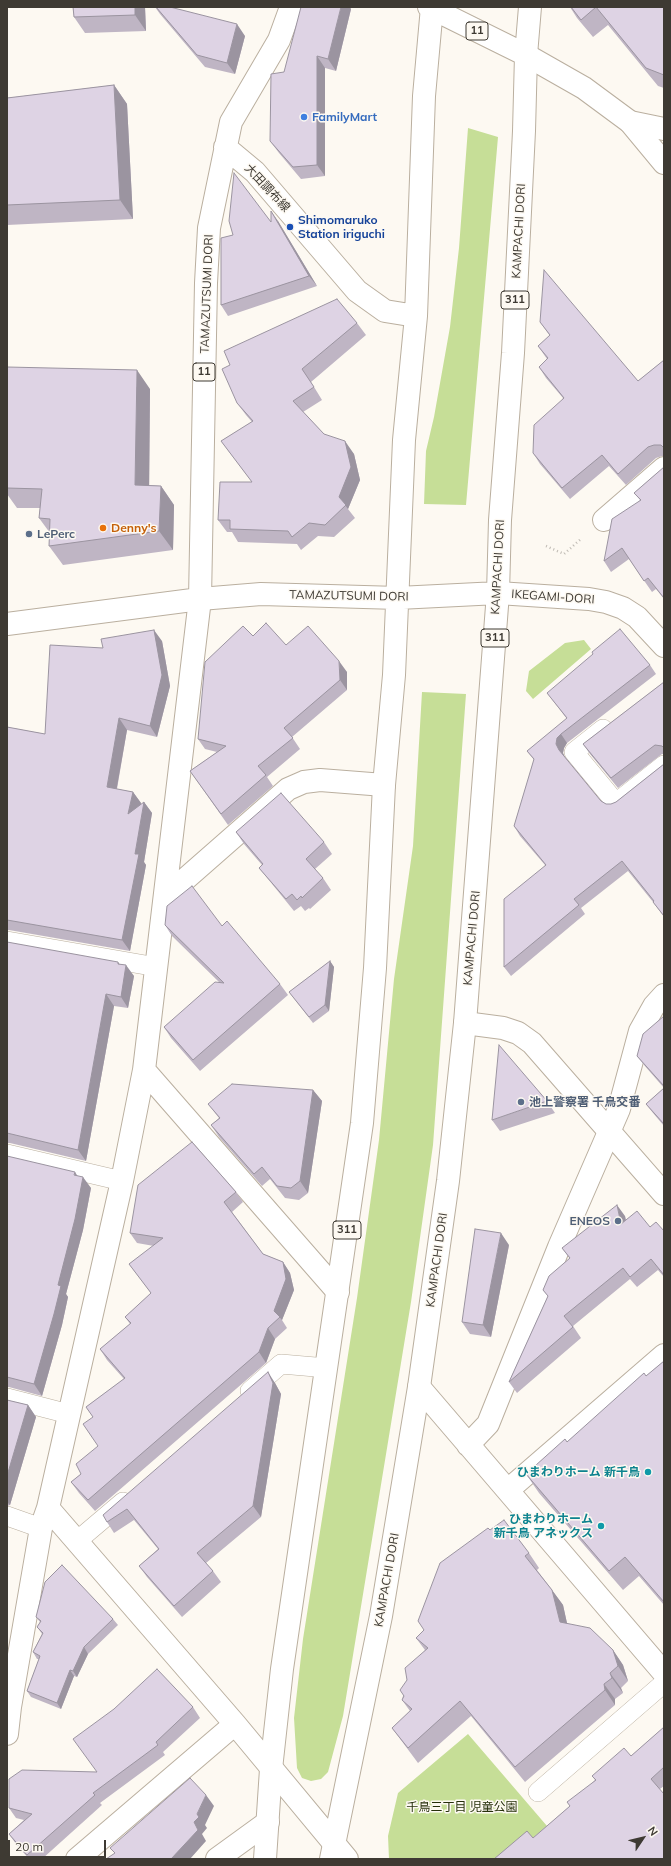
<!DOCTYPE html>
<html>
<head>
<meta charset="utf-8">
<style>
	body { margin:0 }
	#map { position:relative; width:671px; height:1866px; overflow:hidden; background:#fdf9f2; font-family:Mulish,sans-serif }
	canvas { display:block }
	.frame { position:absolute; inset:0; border:8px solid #3e3a33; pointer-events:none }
	.north { position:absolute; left:623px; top:1818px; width:40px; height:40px; -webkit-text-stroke:3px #fdf9f2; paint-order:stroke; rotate:55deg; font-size:11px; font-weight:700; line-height:16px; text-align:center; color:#3e3a33 }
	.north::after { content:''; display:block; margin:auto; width:14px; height:18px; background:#3e3a33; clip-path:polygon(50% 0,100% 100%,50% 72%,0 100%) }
	.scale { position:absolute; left:8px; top:1840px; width:98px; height:18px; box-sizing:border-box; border:2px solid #3e3a33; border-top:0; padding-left:5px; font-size:12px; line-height:14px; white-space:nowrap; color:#3e3a33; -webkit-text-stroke:3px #fdf9f2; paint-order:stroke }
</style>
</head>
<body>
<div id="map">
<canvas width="671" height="1866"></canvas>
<div class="frame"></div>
<div class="north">N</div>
<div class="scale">20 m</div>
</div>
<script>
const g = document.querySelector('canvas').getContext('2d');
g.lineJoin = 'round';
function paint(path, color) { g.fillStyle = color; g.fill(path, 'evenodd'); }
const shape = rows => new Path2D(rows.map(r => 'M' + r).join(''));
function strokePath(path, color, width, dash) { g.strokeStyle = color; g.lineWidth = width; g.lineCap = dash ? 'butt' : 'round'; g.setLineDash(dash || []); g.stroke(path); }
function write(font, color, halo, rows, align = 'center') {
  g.font = font + ' Mulish,"Noto Sans JP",sans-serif'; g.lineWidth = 3; g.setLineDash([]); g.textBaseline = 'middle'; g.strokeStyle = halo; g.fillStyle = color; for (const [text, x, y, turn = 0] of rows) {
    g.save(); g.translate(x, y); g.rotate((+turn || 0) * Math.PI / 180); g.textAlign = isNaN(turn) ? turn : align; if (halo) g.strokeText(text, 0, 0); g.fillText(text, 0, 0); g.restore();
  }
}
const green = shape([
	[468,128,498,137,466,505,424,504,426,451,434,417,450,327,459,248],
	[584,640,591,649,533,699,526,691,529,671,565,643],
	[422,692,466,694,433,1145,411,1302,343,1716,328,1772,321,1779,311,1781,302,1778,297,1768,294,1718,303,1639,357,1298,379,1140,394,979,413,846],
	[468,1734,547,1826,508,1859,389,1859,388,1836,398,1793]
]);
const path = shape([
	[546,546,564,554,582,538]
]);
const service = shape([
	[603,729,574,752,616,803,664,765],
	[7,941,157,967],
	[7,1154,122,1181],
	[250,1391,281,1364,327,1368],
	[7,1398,69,1414],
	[7,1516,41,1528],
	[77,1541,123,1502],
	[538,1792,664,1683]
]);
const minor = shape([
	[630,122,664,129],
	[604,520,664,468],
	[166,896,288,789,304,782,320,780,384,785],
	[144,1070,338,1292],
	[419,1387,664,1673],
	[468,1445,488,1424,559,1247,619,1109,640,1031,654,1006,664,995],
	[48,1508,235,1724,347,1859],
	[7,1734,10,1707,41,1528,48,1508,122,1181,144,1070,200,599],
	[77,1859,235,1724],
	[217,1859,268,1822]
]);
const tertiary = shape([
	[526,55,584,88,630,122,664,163],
	[465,1023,503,1028,518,1033,532,1043,664,1194],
	[508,1490,664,1355]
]);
const secondary = shape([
	[498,593,589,599,606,602,623,608,637,617,664,646]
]);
const primary = shape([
	[429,7,526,55],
	[225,147,255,172,357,291,385,311,416,316],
	[200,599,206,283,209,228,231,122,279,40,291,7],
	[7,624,200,599,261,594,398,598,498,593],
	[265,1859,271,1769,282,1669,362,1123,375,968,384,785,394,675,404,440,416,316,424,96,432,7],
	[331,1859,381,1616,419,1387,448,1181,465,1023,498,593,500,520,513,353,524,131,526,55,530,7]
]);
const wall = shape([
	[73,7,145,7,146,31,85,33,74,17],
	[155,7,170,7,245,36,235,74,205,67,160,14],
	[570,7,664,7,664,88,658,86,608,25,593,37,577,18],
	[351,9,336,71,325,68,325,176,301,179,279,153,270,141,284,72],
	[114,85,127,104,133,219,7,225,7,98],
	[278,221,317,286,228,316,221,305,233,235,271,222],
	[540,322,638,381,664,360,664,456,662,456,656,458,626,485,609,466,570,499,540,464,533,453,563,398,546,378,539,367,547,359,538,346,550,336],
	[357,323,366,335,311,382,322,400,303,412,324,434,354,454,360,480,348,509,355,518,334,537,318,536,301,550,297,544,238,542,232,532,227,532,218,520,252,482,221,441,252,422,246,415,237,403],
	[7,367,150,389,149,485,161,486,174,505,173,550,63,565,49,546,50,533,39,518,40,508,17,508,7,494],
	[664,467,664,599,656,589,652,592,629,559,611,572,604,561,640,500,634,493],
	[253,636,286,645,347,672,347,690,292,737,300,749,267,777,273,786,228,825,190,771,217,752,205,749,198,739],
	[162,641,170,686,157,737,127,730,117,789,133,792,141,803,141,805,144,802,152,813,144,862,146,865,130,951,9,930,7,930,7,727,45,734,103,648],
	[650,665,656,674,567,743,564,748,563,753,564,756,601,801,606,804,611,804,616,802,664,764,664,917,653,902,628,871,581,908,585,914,511,976,504,967,545,865,520,836,514,826,534,760,527,751,567,719,554,702,547,693],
	[664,682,664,754,662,754,618,788,590,754,583,744],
	[236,832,324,842,332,854,315,869,323,878,331,890,310,909,309,908,305,911,301,906,294,911,268,879,259,868,262,865,244,844],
	[165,925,222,926,280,984,288,995,200,1071,171,1038,164,1027,219,982,172,936],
	[7,942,120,964,134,976,128,1008,114,1006,86,1161,10,1143,7,1143],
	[330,961,334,967,329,1011,313,1023,289,992],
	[664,1016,664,1088,644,1065,637,1056],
	[664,1088,664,1126,653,1113,646,1104],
	[313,1090,322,1101,308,1193,299,1200,285,1198,270,1179,262,1186,219,1137,211,1125,219,1118,208,1104],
	[547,1101,555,1113,500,1131,492,1120],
	[7,1156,77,1176,91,1188,83,1230,66,1294,68,1297,62,1325,42,1396,9,1387,7,1387],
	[236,1192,243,1202,232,1212,263,1254,283,1262,290,1273,294,1290,282,1320,287,1328,275,1339,266,1363,95,1511,79,1493,71,1482,81,1474,98,1446,93,1417,86,1407,124,1379,107,1360,100,1349,130,1324,125,1317,151,1293,129,1264,154,1246,137,1243,130,1233],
	[625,1216,626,1220,664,1231,664,1277,658,1270,637,1287,630,1279,573,1326,581,1338,517,1393,509,1382,548,1296,543,1290,570,1259,562,1248],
	[509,1245,491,1337,470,1334,462,1322],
	[664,1361,664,1605,639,1576,623,1590,539,1493,526,1474,567,1442],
	[275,1383,281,1394,261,1517,206,1563,213,1571,221,1582,182,1617,147,1577,139,1566,158,1549,134,1520,114,1533,107,1522],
	[7,1400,28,1405,36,1417,10,1505,7,1506],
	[490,1530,529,1553,539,1568,537,1570,552,1590,563,1605,567,1623,613,1650,623,1665,628,1681,621,1688,623,1693,615,1699,615,1705,525,1782,471,1716,418,1763,392,1728,410,1711,402,1700,407,1680,425,1650,416,1638,424,1630],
	[36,1617,113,1619,118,1625,88,1654,77,1677,74,1676,61,1709,31,1697,27,1691,39,1659,37,1659,33,1652,42,1634,37,1627,40,1622],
	[193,1707,200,1718,163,1752,165,1755,100,1803,102,1805,42,1859,29,1859,16,1844,9,1834,24,1820,16,1818,9,1808,97,1772],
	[664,1727,664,1786,660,1789,533,1838,570,1806,595,1780,592,1776,631,1756]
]);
const shadedWall = shape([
	[135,7,145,7,146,31,135,15],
	[341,7,350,7,351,9,336,71,328,59],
	[237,24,245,36,235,74,227,63],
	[317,56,325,68,325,176,317,165],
	[114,85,127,104,133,219,120,200],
	[271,211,278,221,317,286,309,276],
	[137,370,150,389,149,504,135,485],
	[345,441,354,454,360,480,348,509,339,497],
	[161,486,174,505,173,550,159,531],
	[154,630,162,641,170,686,157,737,150,726],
	[339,661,347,672,347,690,340,680],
	[119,718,127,730,115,798,107,787],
	[561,734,567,743,564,748,563,753,566,759,559,750,556,744,557,738],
	[133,792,141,803,136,825,128,814],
	[144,802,152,813,144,862,146,865,130,951,122,940,135,854],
	[330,961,334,967,329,1011,325,1005],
	[118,962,125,972,126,965,134,976,128,1008,121,997,118,964],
	[106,994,114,1006,86,1161,78,1150],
	[313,1090,322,1101,308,1193,300,1181],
	[75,1172,82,1183,83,1177,91,1188,83,1230,66,1294,68,1297,62,1325,42,1396,34,1384,58,1285],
	[617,1205,625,1216,628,1235,621,1224],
	[501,1233,509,1245,491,1337,483,1325],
	[283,1262,290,1273,294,1290,282,1320,274,1311],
	[268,1328,275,1339,266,1363,259,1352],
	[268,1372,275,1383,281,1394,261,1517,253,1506],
	[28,1405,36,1417,10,1505,7,1502,7,1476],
	[552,1590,563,1605,570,1637,560,1622],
	[84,1647,88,1654,77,1677,73,1671],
	[613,1650,623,1665,628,1681,618,1666],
	[70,1670,74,1676,61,1709,57,1703],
	[610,1673,621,1688,623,1693,612,1678],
	[604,1684,615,1699,615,1705,605,1690],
	[206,1795,214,1806,205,1825,207,1828,202,1834,206,1841,190,1859,171,1859,194,1822,197,1814]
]);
const building = shape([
	[73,7,135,7,135,15,74,17,73,7],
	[156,7,170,7,237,24,227,63,197,55,156,7],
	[301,7,341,7,328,59,317,56,317,165,293,167,270,141,271,74,284,72,301,7],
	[571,7,664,7,664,75,646,68,596,7,581,20,571,7],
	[114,85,120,200,7,205,7,98,114,85],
	[234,173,271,222,271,211,309,276,221,305,221,238,233,235,229,221,234,173],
	[544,270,638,381,664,360,664,448,661,445,654,445,648,447,618,474,602,455,562,488,533,453,534,425,564,398,539,367,548,358,538,346,550,335,540,322,544,270],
	[337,299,357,323,302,369,314,387,293,401,324,434,345,441,351,467,339,497,346,505,325,525,309,523,292,537,288,531,230,529,230,520,218,520,220,482,252,482,221,441,253,421,237,403,222,369,230,365,224,351,337,299],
	[7,367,137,370,135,485,161,486,159,531,49,546,50,519,39,518,42,489,7,488,7,367],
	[664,467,664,598,648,578,644,581,622,548,604,561,612,519,641,500,634,493,664,467],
	[266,623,286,645,308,626,339,661,340,680,284,728,293,738,258,766,266,775,221,814,190,771,226,746,198,739,205,662,243,626,253,636,266,623],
	[620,629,650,665,561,734,557,738,556,744,559,750,601,801,606,804,611,804,616,802,664,764,664,916,653,902,654,901,622,861,574,899,579,905,504,967,504,899,546,865,514,826,534,759,527,751,567,718,547,693,593,654,592,652,620,629],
	[154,630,162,675,150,726,119,718,107,787,133,792,128,814,144,802,135,854,139,854,122,940,7,920,7,727,45,734,50,645,103,648,101,639,154,630],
	[664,682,664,748,662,746,655,745,611,778,583,744,664,682],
	[281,793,324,842,306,859,323,878,302,898,301,896,297,900,292,894,286,899,259,868,263,864,236,832,281,793],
	[192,886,222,926,227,921,280,984,193,1060,164,1027,215,982,224,983,165,925,167,906,192,886],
	[7,942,118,962,118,964,126,965,121,997,106,994,78,1150,7,1133,7,942],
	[330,961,325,1005,309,1017,289,992,330,961],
	[664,1016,664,1086,637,1056,643,1034,664,1016],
	[499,1045,547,1101,492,1120,499,1045],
	[232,1084,313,1090,300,1181,291,1188,277,1186,262,1167,254,1174,211,1125,220,1118,208,1104,232,1084],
	[664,1088,664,1124,646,1104,664,1088],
	[192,1142,236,1192,224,1202,263,1254,283,1262,286,1279,274,1311,280,1317,268,1328,259,1352,88,1500,71,1482,81,1474,76,1464,98,1446,83,1424,93,1417,86,1407,125,1378,100,1349,131,1323,125,1317,151,1293,129,1264,163,1238,130,1233,138,1185,192,1142],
	[7,1156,75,1172,74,1175,83,1177,75,1219,58,1285,61,1286,54,1314,34,1384,7,1377,7,1156],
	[617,1205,621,1224,637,1211,650,1227,656,1222,664,1231,664,1275,651,1259,630,1277,623,1268,564,1316,573,1327,509,1382,548,1296,543,1290,549,1276,570,1258,562,1248,617,1205],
	[475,1229,501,1233,483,1325,462,1322,475,1229],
	[664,1361,664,1602,625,1557,609,1571,526,1474,565,1439,567,1442,644,1373,646,1376,664,1361],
	[268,1372,273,1383,253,1506,197,1553,213,1571,174,1606,139,1566,159,1549,127,1509,107,1522,103,1515,268,1372],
	[7,1400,28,1405,7,1476,7,1400],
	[504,1520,529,1553,525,1556,552,1590,560,1622,590,1628,613,1650,618,1666,610,1673,612,1678,604,1684,605,1690,515,1767,460,1701,408,1748,392,1728,412,1709,402,1700,404,1696,400,1690,407,1680,405,1668,428,1648,416,1638,424,1630,418,1621,440,1563,488,1528,490,1530,504,1520],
	[62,1565,113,1619,84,1647,73,1671,70,1670,57,1703,27,1691,40,1656,33,1652,43,1633,37,1627,41,1621,36,1617,45,1582,62,1565],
	[157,1669,193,1707,156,1742,158,1745,93,1793,95,1795,27,1855,9,1834,32,1814,9,1808,9,1779,22,1770,97,1772,73,1739,114,1709,157,1669],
	[664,1727,664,1767,651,1779,664,1794,664,1859,494,1859,527,1831,533,1838,570,1806,567,1802,596,1780,592,1776,624,1748,631,1756,664,1727],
	[190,1778,206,1795,197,1814,199,1817,194,1822,198,1830,171,1859,106,1859,115,1853,110,1848,190,1778]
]);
const markers = [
	[304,117,4,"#3f7fe0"],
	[290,227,4,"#1a4fb4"],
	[103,528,4,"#e8710a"],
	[29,534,4,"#5c6f8a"],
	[521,1102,4,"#5c6f8a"],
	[618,1221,4,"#5c6f8a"],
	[648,1472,4,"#0f9aa8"],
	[601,1526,4,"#0f9aa8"]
];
const shields = [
	[477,31,22],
	[515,300,28],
	[204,372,22],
	[495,638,28],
	[347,1230,28]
];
const shieldNames = [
	["11",477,31],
	["311",515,300],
	["11",204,372],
	["311",495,638],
	["311",347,1230]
];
const shopNames = [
	["FamilyMart",312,117]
];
const streetNames = [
	["大田調布線",267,188,47],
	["KAMPACHI DORI",519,231,-87],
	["TAMAZUTSUMI DORI",207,294,-88],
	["KAMPACHI DORI",498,567,-87],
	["TAMAZUTSUMI DORI",349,596,1],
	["IKEGAMI-DORI",553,597,4],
	["KAMPACHI DORI",472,938,-85],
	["KAMPACHI DORI",437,1260,-82],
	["KAMPACHI DORI",387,1580,-80]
];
const transitNames = [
	["Shimomaruko",298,220],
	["Station iriguchi",298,234]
];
const foodNames = [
	["Denny's",111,528]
];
const serviceNames = [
	["LePerc",37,534],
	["池上警察署 千鳥交番",529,1102],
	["ENEOS",610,1221,"right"]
];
const cultureNames = [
	["ひまわりホーム 新千鳥",640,1472],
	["ひまわりホーム",593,1519],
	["新千鳥 アネックス",593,1533]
];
const parkNames = [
	["千鳥三丁目 児童公園",462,1807]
];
paint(green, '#c6de97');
strokePath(service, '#baaf9f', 20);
strokePath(minor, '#baaf9f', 24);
strokePath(tertiary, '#baaf9f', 24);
strokePath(secondary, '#baaf9f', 24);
strokePath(primary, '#baaf9f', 24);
strokePath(path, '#bebab3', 2.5, [1, 3]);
strokePath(service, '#fff', 19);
strokePath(minor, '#fff', 22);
strokePath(tertiary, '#fff', 22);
strokePath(secondary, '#fff', 22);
strokePath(primary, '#fff', 22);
paint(wall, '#bfb5c4');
paint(shadedWall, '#9b94a0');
paint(building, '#ded3e4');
strokePath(building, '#9b94a0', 1);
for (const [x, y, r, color] of markers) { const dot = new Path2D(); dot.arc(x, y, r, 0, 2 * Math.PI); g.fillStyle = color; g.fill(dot); strokePath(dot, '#fdf9f2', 1.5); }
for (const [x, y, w] of shields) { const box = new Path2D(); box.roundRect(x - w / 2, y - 9, w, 18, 3); g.fillStyle = '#fdf9f2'; g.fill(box); strokePath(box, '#3e3a33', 1); }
write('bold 11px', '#3e3a33', null, shieldNames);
write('bold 12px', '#366cbe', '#fdf9f2', shopNames, 'left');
write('12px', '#3e3a33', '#fdf9f2', streetNames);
write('bold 12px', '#164399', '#fdf9f2', transitNames, 'left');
write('bold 12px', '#c56008', '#fdf9f2', foodNames, 'left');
write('bold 12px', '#4e5e75', '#fdf9f2', serviceNames, 'left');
write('bold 12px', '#0d838f', '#fdf9f2', cultureNames, 'right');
write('12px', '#26300b', '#fdf9f2', parkNames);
</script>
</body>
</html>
